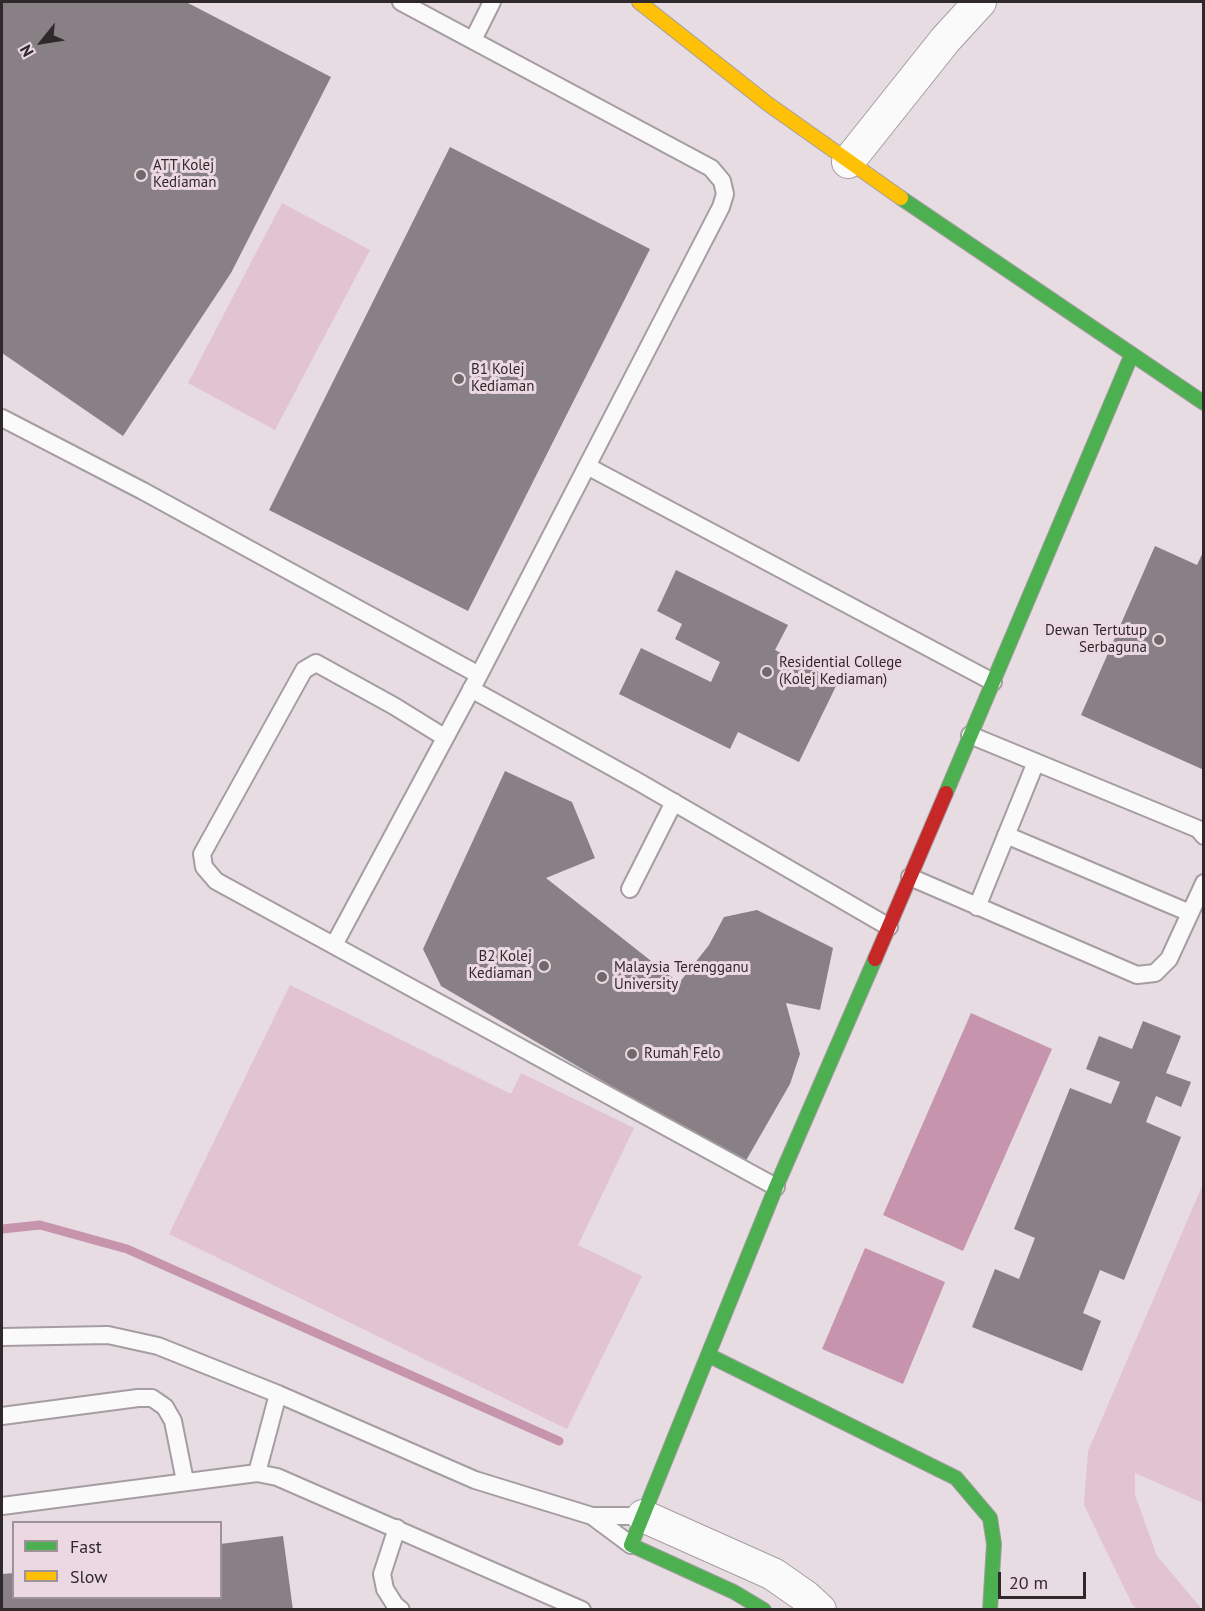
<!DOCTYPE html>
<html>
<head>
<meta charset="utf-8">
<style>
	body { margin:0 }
	#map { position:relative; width:1205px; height:1611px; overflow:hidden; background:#e7dce1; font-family:"PT Sans",sans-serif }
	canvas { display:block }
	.frame { position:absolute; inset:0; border:3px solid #30292c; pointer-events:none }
	.legend { position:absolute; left:12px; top:1521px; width:210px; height:78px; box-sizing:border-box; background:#ebd8e1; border:2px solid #a09299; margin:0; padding:8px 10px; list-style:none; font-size:18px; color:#30292c }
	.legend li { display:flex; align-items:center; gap:12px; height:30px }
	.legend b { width:30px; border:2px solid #a09299 }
	.north { position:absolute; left:12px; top:12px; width:60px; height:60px; -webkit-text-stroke:4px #ebd8e1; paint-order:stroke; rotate:240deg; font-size:16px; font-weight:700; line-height:24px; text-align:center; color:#30292c }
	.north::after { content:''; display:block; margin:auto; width:21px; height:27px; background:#30292c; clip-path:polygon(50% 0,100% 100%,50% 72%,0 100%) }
	.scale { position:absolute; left:998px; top:1572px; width:88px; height:27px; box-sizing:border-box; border:3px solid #30292c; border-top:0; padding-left:8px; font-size:18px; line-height:21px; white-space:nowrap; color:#30292c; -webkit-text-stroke:4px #ebd8e1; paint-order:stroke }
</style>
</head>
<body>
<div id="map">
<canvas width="1205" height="1611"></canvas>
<div class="frame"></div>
<ul class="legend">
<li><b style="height:8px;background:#4caf50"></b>Fast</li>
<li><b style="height:8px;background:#ffc107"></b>Slow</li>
</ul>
<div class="north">N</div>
<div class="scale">20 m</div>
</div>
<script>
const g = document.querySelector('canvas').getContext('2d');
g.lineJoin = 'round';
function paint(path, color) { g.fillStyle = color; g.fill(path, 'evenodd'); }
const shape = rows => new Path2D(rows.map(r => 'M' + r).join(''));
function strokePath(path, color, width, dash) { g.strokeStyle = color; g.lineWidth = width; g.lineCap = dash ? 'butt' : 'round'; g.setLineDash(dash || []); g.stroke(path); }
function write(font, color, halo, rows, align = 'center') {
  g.font = font + ' "PT Sans",sans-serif'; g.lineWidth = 6; g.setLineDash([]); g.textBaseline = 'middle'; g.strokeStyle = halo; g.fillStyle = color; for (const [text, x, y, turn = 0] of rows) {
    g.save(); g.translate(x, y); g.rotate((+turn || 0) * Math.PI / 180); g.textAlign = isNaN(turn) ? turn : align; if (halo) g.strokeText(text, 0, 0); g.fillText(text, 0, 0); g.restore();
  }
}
const green = shape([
	[282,203,370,250,275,430,188,383],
	[290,985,511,1094,521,1073,634,1128,578,1245,642,1276,567,1429,169,1234],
	[1203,1184,1203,1503,1135,1473,1135,1495,1157,1556,1202,1609,1137,1609,1132,1604,1084,1505,1088,1451]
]);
const water = shape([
	[971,1013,1052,1049,963,1251,883,1215],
	[865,1248,945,1282,903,1384,822,1349]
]);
const stream = shape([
	[2,1229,40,1225,127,1249,559,1441]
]);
const building = shape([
	[2,2,186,2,331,77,231,273,123,436,2,353],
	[450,147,650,249,468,611,269,510],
	[1155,546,1197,565,1204,550,1204,770,1081,715],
	[676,570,788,625,775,650,838,682,799,762,738,732,730,749,619,694,641,648,711,682,720,662,675,639,682,624,657,611],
	[505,771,572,802,595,858,546,878,679,983,709,945,724,917,757,910,833,948,820,1010,786,1003,800,1054,790,1084,744,1164,441,986,423,949],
	[1143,1021,1181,1036,1166,1073,1191,1082,1181,1107,1156,1096,1146,1122,1181,1137,1124,1280,1100,1270,1083,1313,1101,1321,1082,1371,972,1327,995,1269,1019,1279,1035,1238,1014,1229,1070,1088,1111,1104,1120,1082,1086,1069,1099,1036,1132,1049],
	[283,1536,293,1610,2,1610,2,1574,14,1573,14,1598,220,1598,220,1544]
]);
const lane = shape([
	[473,40,492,2],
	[2,418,143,491,479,675],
	[587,466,993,682],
	[471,689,637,781,889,927],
	[970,735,1198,829,1204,836],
	[444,737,394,706,316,663,304,670,202,854,204,867,216,881,776,1187],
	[1006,835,1190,913],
	[910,877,1137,975,1155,973,1169,959,1204,883],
	[630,889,674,802],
	[977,907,1036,762],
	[334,945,479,675,721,207,725,194,722,181,711,168,401,2],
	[2,1337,108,1335,158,1346,278,1394,475,1480,592,1516,643,1516],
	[2,1416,138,1398,152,1398,165,1407,173,1421,185,1481],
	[257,1473,278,1394],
	[2,1506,257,1473,277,1477,582,1610],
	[592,1516,631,1545],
	[397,1528,382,1574,385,1589,395,1605,401,1610]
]);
const street = shape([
	[848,162,946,39,980,2],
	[643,1516,773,1574,806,1597,820,1610]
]);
const fast = shape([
	[901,198,1204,403],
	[946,793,1132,354],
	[708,1355,956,1478,990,1518,994,1544,990,1610],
	[764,1610,734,1592,631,1545,776,1187,875,959]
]);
const slow = shape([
	[639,2,768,104,901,198]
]);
const jam = shape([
	[875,959,946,793]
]);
const markers = [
	[141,175,6,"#70686b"],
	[459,379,6,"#70686b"],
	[1159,640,6,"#70686b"],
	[767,672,6,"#70686b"],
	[544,966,6,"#70686b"],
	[602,977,6,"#70686b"],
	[632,1054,6,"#70686b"]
];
const poiNames = [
	["ATT Kolej",153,166],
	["Kediaman",153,183],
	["B1 Kolej",471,370],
	["Kediaman",471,387],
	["Dewan Tertutup",1147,631,"right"],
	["Serbaguna",1147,648,"right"],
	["Residential College",779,663],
	["(Kolej Kediaman)",779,680],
	["B2 Kolej",532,957,"right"],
	["Kediaman",532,974,"right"],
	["Malaysia Terengganu",614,968],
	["University",614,985],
	["Rumah Felo",644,1054]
];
paint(green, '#e2c3d1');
paint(water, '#c694ac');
strokePath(stream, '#c694ac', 9);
paint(building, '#888084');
strokePath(lane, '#a59da1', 20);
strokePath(street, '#a59da1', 34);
strokePath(fast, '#a59da1', 16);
strokePath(slow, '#a59da1', 16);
strokePath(jam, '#a59da1', 16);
strokePath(lane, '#fbfafa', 16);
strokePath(street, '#fbfafa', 32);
strokePath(fast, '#4caf50', 14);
strokePath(slow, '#ffc107', 14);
strokePath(jam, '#c62828', 14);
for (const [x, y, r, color] of markers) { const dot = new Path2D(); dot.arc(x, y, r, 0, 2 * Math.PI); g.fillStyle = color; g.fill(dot); strokePath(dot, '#ebd8e1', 2); }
write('15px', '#30292c', '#ebd8e1', poiNames, 'left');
</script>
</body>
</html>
